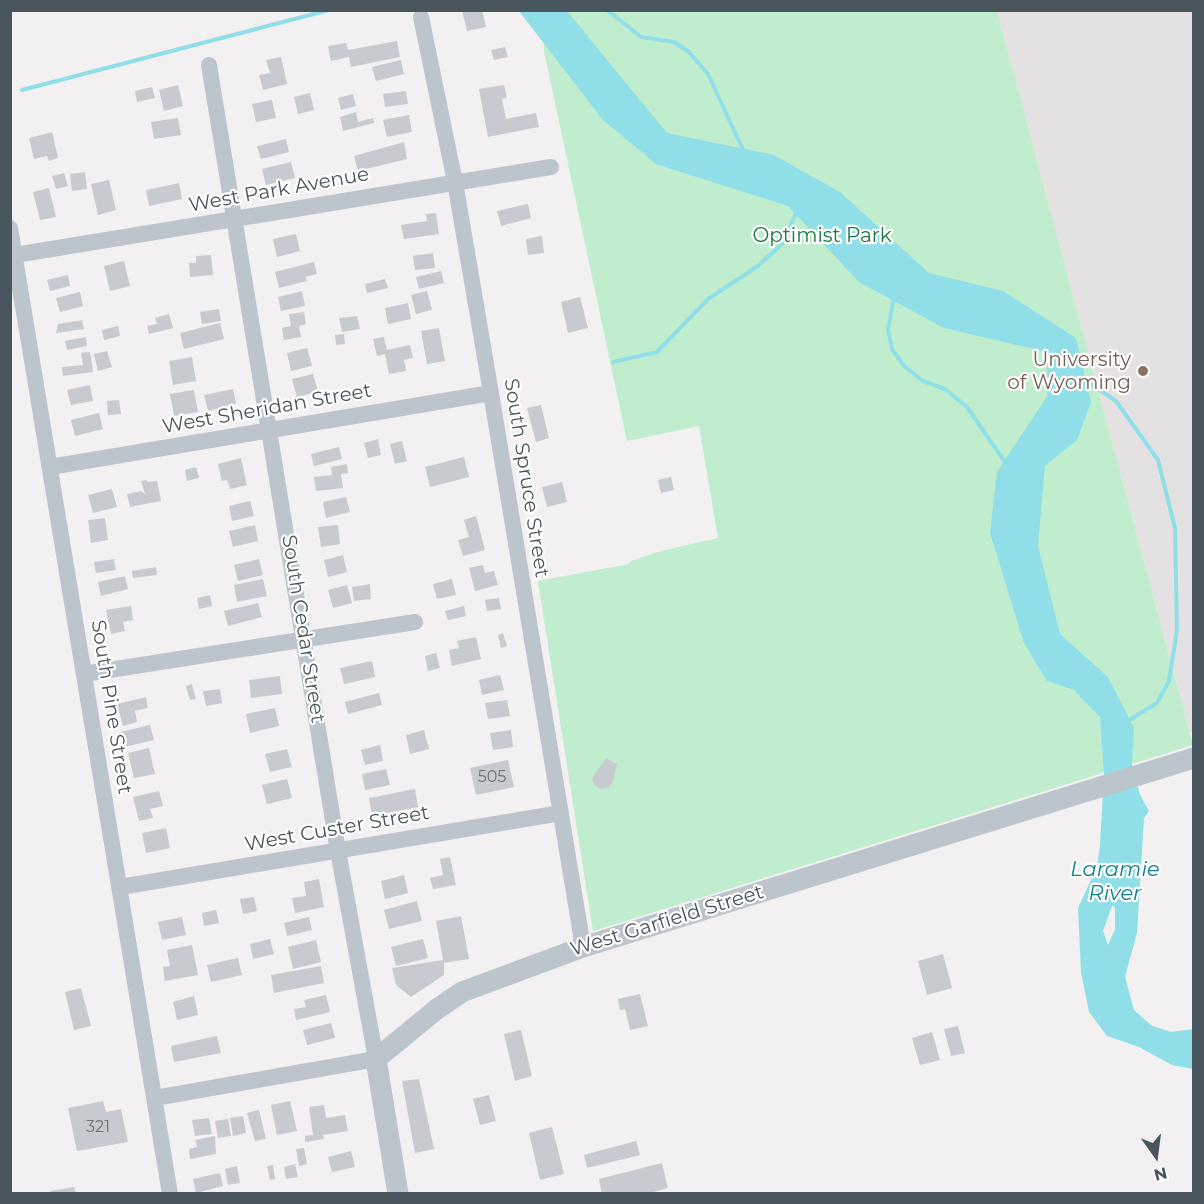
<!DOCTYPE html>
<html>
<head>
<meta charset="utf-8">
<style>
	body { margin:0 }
	#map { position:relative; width:1204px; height:1204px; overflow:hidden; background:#f2f0f0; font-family:Montserrat,sans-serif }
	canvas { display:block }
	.frame { position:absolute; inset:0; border:12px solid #48555c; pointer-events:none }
	.north { position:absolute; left:1126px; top:1126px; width:60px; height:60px; -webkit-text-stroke:4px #fff; paint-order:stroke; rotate:166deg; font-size:16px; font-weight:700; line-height:24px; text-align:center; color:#48555c }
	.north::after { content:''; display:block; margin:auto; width:21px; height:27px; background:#48555c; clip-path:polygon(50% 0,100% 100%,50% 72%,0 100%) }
</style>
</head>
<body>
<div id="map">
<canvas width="1204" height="1204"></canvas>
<div class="frame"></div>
<div class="north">N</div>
</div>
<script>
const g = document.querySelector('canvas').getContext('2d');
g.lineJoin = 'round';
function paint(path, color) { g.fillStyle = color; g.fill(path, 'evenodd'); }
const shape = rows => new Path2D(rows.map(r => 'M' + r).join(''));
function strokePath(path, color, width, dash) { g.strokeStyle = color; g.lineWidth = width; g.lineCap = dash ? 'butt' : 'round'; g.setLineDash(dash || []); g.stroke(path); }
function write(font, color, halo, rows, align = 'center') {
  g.font = font + ' Montserrat,sans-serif'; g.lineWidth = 4.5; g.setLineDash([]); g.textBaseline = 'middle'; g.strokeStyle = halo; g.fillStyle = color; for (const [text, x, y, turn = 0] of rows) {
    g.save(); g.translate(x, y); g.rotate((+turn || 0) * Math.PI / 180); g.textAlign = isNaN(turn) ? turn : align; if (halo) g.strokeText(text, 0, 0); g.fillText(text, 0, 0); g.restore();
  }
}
const education = shape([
	[997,11,1193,11,1193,732,1190,733]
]);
const green = shape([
	[540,11,997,11,1193,745,593,931,538,581,629,564,631,561,661,551,718,538,699,426,627,441,544,51]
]);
const water = shape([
	[519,11,567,11,667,133,774,155,840,192,929,273,1003,291,1076,338,1091,402,1077,440,1045,466,1038,546,1060,634,1108,677,1134,728,1132,764,1140,795,1149,811,1144,818,1137,933,1125,977,1134,1010,1152,1026,1171,1032,1193,1029,1193,1069,1172,1065,1139,1047,1107,1036,1089,1012,1081,972,1078,908,1097,867,1100,845,1104,773,1100,717,1074,690,1047,681,1024,643,990,533,997,472,1047,397,1047,352,944,328,859,282,788,206,656,164,603,120],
	[1112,906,1115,907,1115,929,1108,945,1103,931]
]);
const stream = shape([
	[607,10,641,37,674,42,688,51,708,74,744,152],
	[22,90,329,10],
	[894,297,888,330,892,349,904,366,923,381,945,389,967,407,1007,465],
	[613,362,657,352,708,299,758,266,783,243,797,211],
	[1083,379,1116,401,1158,460,1175,528,1177,630,1169,681,1157,703,1126,722]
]);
const building = shape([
	[462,10,482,10,486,27,467,31],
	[397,41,400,57,351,67,349,57,331,61,328,46,346,43,348,50],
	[505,47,508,57,494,60,491,50],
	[281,57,287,84,263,90,259,75,270,73,266,60],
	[401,60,404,74,376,81,372,67],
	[178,85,183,106,164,111,159,90],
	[504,85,507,98,502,99,506,119,536,113,539,127,488,137,479,89],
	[152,87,155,98,137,102,135,91],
	[406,91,408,104,385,107,383,94],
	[310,93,314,110,298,114,294,97],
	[353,94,356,106,341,110,338,98],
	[272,100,276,118,256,122,252,104],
	[356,112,358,122,373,118,374,123,343,131,340,117],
	[409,115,412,132,387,137,383,120],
	[178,118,181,135,154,139,151,122],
	[52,132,58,158,49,161,47,156,34,159,29,138],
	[286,139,289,152,261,159,257,146],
	[404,142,407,159,358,171,354,156],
	[291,162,295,178,266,185,262,169],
	[85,172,87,189,72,191,70,174],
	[64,173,68,186,56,189,52,176],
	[109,180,116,210,98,215,91,184],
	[179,183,182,199,149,206,146,190],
	[49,188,56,217,40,220,33,192],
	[528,204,531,218,501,226,497,211],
	[436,213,439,234,404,239,401,225,427,221,426,214],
	[296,234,300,251,277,257,273,239],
	[542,236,544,253,528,255,526,239],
	[433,253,435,268,415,270,413,256],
	[211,255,213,275,190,277,189,263,196,263,196,256],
	[124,261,130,286,110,291,104,266],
	[314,262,317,274,305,277,307,281,279,288,275,272],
	[441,271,444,283,419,289,416,277],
	[68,275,70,286,50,291,47,280],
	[385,279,388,288,367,293,365,284],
	[302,291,305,306,281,311,278,297],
	[427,291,432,310,416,314,411,295],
	[80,292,83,306,60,312,56,298],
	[580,297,588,328,568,333,561,302],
	[408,303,411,319,388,324,385,308],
	[219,309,221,321,202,324,200,312],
	[304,312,306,324,299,326,301,337,284,340,282,328,291,326,289,314],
	[169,314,173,328,149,334,147,326,157,324,155,318],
	[357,316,360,329,342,332,339,318],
	[82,320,84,329,56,333,58,324],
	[220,323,224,339,184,349,180,333],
	[118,326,120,336,104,340,102,330],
	[439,328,445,361,427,364,421,331],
	[344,334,345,344,336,345,335,335],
	[86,337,87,346,67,350,65,341],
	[384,337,387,350,410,345,413,358,404,360,406,371,389,374,385,354,377,356,373,339],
	[307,348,312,366,291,371,287,353],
	[107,351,112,367,98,371,94,354],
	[90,352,93,372,63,376,62,367,83,365,81,353],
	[192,357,196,381,173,385,169,361],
	[313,374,318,392,297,397,292,379],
	[90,385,93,401,71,405,67,390],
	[233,389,236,404,208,411,204,395],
	[194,390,198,412,174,416,170,394],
	[119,400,121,414,108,415,107,401],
	[541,405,549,438,536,442,527,408],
	[99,413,103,429,75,436,71,420],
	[378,439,381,455,368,458,364,443],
	[402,441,407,461,395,464,390,444],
	[339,447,342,459,314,466,311,454],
	[464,457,469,477,430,487,425,467],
	[241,458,247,485,230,489,227,480,222,481,218,464],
	[347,464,348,473,341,474,343,488,316,491,314,477,332,475,331,467],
	[196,467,199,478,187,481,185,470],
	[671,477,674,490,661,493,658,480],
	[147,480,147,482,157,481,161,501,130,507,127,494,141,491,145,494,141,481],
	[562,482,567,502,547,507,542,487],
	[112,489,117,507,93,513,88,495],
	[346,497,350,512,326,518,323,502],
	[250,501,254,516,232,521,229,506],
	[476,516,485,550,463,556,458,540,469,537,464,520],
	[105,518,108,540,91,543,88,520],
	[255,525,258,541,233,547,229,531],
	[338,525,340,544,321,547,318,527],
	[343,555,347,572,328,577,324,560],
	[114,559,116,570,96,573,94,562],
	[259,559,263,575,238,581,234,565],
	[483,565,485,573,494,571,498,585,475,591,469,568],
	[156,567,157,575,133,578,132,571],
	[125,576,128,589,101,596,98,582],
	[263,579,267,596,237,602,234,585],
	[452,579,456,595,437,599,433,584],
	[370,584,371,599,354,601,352,587],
	[347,585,352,603,333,608,328,590],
	[210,595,212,606,199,609,197,598],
	[499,598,501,609,487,611,485,600],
	[258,603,262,617,228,626,224,611],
	[131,606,133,620,123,622,125,631,111,634,106,610],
	[464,606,466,616,448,620,445,611],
	[503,633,507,646,501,648,498,635],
	[476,637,481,659,452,666,449,650,459,648,457,641],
	[436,653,440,668,428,671,425,656],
	[372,661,375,677,344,684,340,668],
	[500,675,504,690,482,695,479,680],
	[280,676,282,694,251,698,249,680],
	[192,684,196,699,190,700,186,686],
	[220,689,222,703,206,706,203,691],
	[379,693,382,705,348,714,345,702],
	[146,697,148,708,135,711,137,722,123,726,117,704],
	[507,700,510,716,488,719,485,703],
	[275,708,279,726,250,733,246,714],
	[150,725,154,740,124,747,120,732],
	[424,730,429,749,410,754,406,735],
	[511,730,513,747,493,750,490,733],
	[380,745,383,761,365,765,361,750],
	[149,748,155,774,134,778,128,753],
	[287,749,292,767,270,772,265,754],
	[606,758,617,764,612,783,608,788,601,789,594,785,592,778],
	[508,760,514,787,476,795,470,768],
	[386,769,390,785,365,790,362,774],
	[287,779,292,798,267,804,262,785],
	[415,789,418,807,372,816,369,798],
	[159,791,163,806,150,809,153,818,139,821,133,797],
	[166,828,170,848,146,853,142,833],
	[450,857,456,885,433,889,430,878,443,875,440,859],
	[404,875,408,893,385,899,381,881],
	[319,879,324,907,295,913,292,898,306,896,304,882],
	[254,897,257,911,243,914,240,899],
	[417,901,422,921,389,929,384,910],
	[216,910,219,923,204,926,202,913],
	[461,916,469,959,444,963,444,975,411,997,396,985,392,968,443,960,436,921],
	[182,917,186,935,162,940,158,922],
	[309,917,312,930,287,936,284,923],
	[270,939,274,954,253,959,250,944],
	[423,939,428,958,396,966,391,947],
	[316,940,321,962,293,969,288,947],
	[192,945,198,975,165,981,163,967,170,966,167,950],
	[943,954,952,988,927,995,918,961],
	[238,958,242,975,211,982,207,965],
	[321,966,324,983,274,993,271,975],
	[81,988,91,1026,74,1030,65,992],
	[640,994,648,1026,630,1030,625,1009,620,1010,618,999],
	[326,995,330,1012,296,1020,294,1009,306,1007,304,1000],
	[194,996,198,1015,177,1020,173,1002],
	[331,1023,335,1038,307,1045,303,1030],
	[958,1026,965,1053,951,1056,944,1029],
	[521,1030,532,1076,515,1081,504,1034],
	[932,1032,940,1060,920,1065,912,1038],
	[217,1036,221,1053,174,1062,171,1046],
	[419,1079,434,1149,415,1153,402,1081],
	[489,1095,496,1121,480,1125,473,1099],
	[103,1101,106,1112,121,1109,128,1142,77,1151,68,1108],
	[290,1101,297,1131,277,1135,271,1105],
	[324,1105,326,1118,345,1115,348,1131,323,1135,324,1139,305,1142,305,1136,313,1135,309,1107],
	[259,1110,266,1139,255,1141,247,1113],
	[243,1116,246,1133,233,1136,230,1118],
	[209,1118,212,1134,195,1136,192,1120],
	[228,1119,231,1136,218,1138,215,1121],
	[552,1127,564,1174,540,1180,529,1133],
	[215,1136,216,1154,190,1159,189,1149,197,1147,195,1140],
	[636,1141,640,1155,587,1168,584,1155],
	[304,1148,307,1164,299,1166,296,1149],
	[351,1151,355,1167,332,1172,328,1157],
	[662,1163,668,1188,646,1194,602,1194,599,1179],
	[295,1164,298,1177,286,1179,284,1167],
	[273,1165,275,1179,270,1180,267,1166],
	[237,1166,240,1183,228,1185,225,1169],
	[220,1173,223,1186,196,1193,193,1179],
	[74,1187,76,1194,51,1194,50,1191]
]);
const minor = shape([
	[421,17,455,182,491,393,583,947],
	[10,228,170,1194],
	[15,255,551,167],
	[50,467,491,393],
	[84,674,415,622],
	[120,887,561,813],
	[155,1098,376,1059,338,851,209,65]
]);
const tertiary = shape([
	[398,1194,376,1059,437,1009,462,992,583,947,1194,758]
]);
const markers = [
	[1143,371,6,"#8d6e63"]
];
const numberNames = [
	["505",492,777],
	["321",98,1127]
];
const streetNames = [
	["West Park Avenue",279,190,-10],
	["West Sheridan Street",267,409,-10],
	["South Spruce Street",526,478,81],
	["South Cedar Street",303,629,81],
	["South Pine Street",111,707,81],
	["West Custer Street",337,829,-10],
	["West Garfield Street",667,921,-17]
];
const parkNames = [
	["Optimist Park",822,236]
];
const educationNames = [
	["University",1131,360],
	["of Wyoming",1131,383]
];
const waterNames = [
	["Laramie",1115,870],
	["River",1115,894]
];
paint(education, '#e3e1e1');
paint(green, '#c0edcd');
paint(water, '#90dfe8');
strokePath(stream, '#90dfe8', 4);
paint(building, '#c7cbcf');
strokePath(minor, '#bcc5cc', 16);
strokePath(tertiary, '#bcc5cc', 21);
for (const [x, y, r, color] of markers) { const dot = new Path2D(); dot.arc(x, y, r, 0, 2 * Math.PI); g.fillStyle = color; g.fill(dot); strokePath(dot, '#fff', 2); }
write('16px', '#687279', null, numberNames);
write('20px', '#48555c', '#fff', streetNames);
write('20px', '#1c7b41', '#fff', parkNames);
write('20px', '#785e54', '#fff', educationNames, 'right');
write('italic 21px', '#13828e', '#fff', waterNames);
</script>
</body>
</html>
